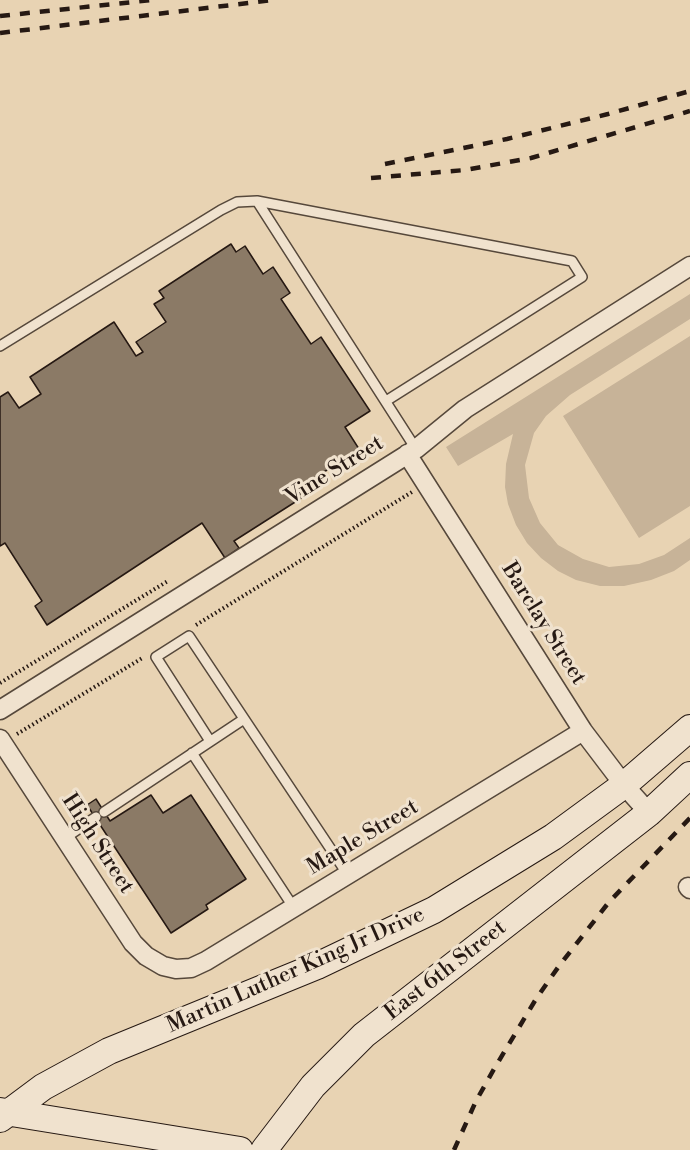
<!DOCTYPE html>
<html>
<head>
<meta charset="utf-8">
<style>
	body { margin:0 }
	canvas { display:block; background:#e8d3b3 }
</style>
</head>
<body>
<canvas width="690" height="1150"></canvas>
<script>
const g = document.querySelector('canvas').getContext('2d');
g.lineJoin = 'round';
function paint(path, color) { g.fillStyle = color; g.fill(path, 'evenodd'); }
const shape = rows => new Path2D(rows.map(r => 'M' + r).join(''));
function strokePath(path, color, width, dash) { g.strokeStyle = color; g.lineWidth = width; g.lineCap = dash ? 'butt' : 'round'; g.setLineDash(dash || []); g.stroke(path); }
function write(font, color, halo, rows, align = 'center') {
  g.font = font + ' "Libre Bodoni",serif'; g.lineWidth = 6; g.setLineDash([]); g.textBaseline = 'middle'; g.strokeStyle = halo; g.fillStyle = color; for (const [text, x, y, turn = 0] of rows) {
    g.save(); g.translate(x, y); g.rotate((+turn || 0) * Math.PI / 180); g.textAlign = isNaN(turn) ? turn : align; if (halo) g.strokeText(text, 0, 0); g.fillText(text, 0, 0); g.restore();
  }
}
const green = shape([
	[690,294,690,319,570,395,546,416,534,433,525,465,529,498,540,523,558,545,583,559,609,567,639,564,664,555,690,538,690,560,674,571,651,580,624,586,600,586,576,580,558,571,541,558,527,543,516,525,508,504,505,487,506,464,513,434,458,466,446,447],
	[690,336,690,506,639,538,563,416]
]);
const building = shape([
	[231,244,236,252,245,246,263,274,273,267,290,293,281,299,311,344,321,337,370,411,345,427,359,449,298,489,303,497,234,541,239,548,225,558,202,523,47,625,35,606,42,601,5,543,0,546,0,397,8,392,19,408,41,394,30,377,114,322,136,356,143,352,136,342,166,322,154,304,164,298,159,291,231,244],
	[151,795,163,813,191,795,246,879,206,905,208,909,171,933,87,805,96,799,110,821,151,795]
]);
const path = shape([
	[196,625,412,492],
	[0,683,168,581],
	[17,734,144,657]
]);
const lane = shape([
	[257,201,572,261,582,277,386,401],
	[0,346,221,210,237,202,257,201,416,449],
	[210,741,156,657,189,636,348,875],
	[192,753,294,908],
	[104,812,244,719],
	[65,838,96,817]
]);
const street = shape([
	[407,454,583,731,624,785,649,813],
	[0,710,416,449,465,409,690,266],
	[0,739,133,943,146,956,163,966,176,969,191,968,206,961,583,731],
	[688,887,690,889]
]);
const secondary = shape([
	[0,1111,240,1150],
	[0,1119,43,1087,109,1051,317,966,434,910,553,837,624,785,690,728],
	[264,1150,313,1086,364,1035,613,841,649,813,690,775]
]);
const rail = shape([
	[0,16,152,0],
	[0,33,273,0],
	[385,164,507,139,608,114,690,91],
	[371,178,465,170,531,158,690,111],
	[454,1150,476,1101,494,1069,536,999,559,966,609,902,690,818]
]);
const streetNames = [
	["Vine Street",335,471,-32],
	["Barclay Street",543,624,58],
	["Maple Street",363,838,-31],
	["High Street",97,844,57],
	["Martin Luther King Jr Drive",296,971,-24],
	["East 6th Street",446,971,-38]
];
paint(green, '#c7b398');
paint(building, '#8b7a66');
strokePath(building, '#261913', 1.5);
strokePath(lane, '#56483b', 12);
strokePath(street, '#56483b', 21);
strokePath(secondary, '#261913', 28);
strokePath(path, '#261913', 4, [1.5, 3]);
strokePath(lane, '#f0e2ce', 9);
strokePath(street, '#f0e2ce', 18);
strokePath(secondary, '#f0e2ce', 26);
strokePath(rail, '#261913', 4.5, [10, 10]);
write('22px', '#261913', '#f0e2ce', streetNames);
</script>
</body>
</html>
